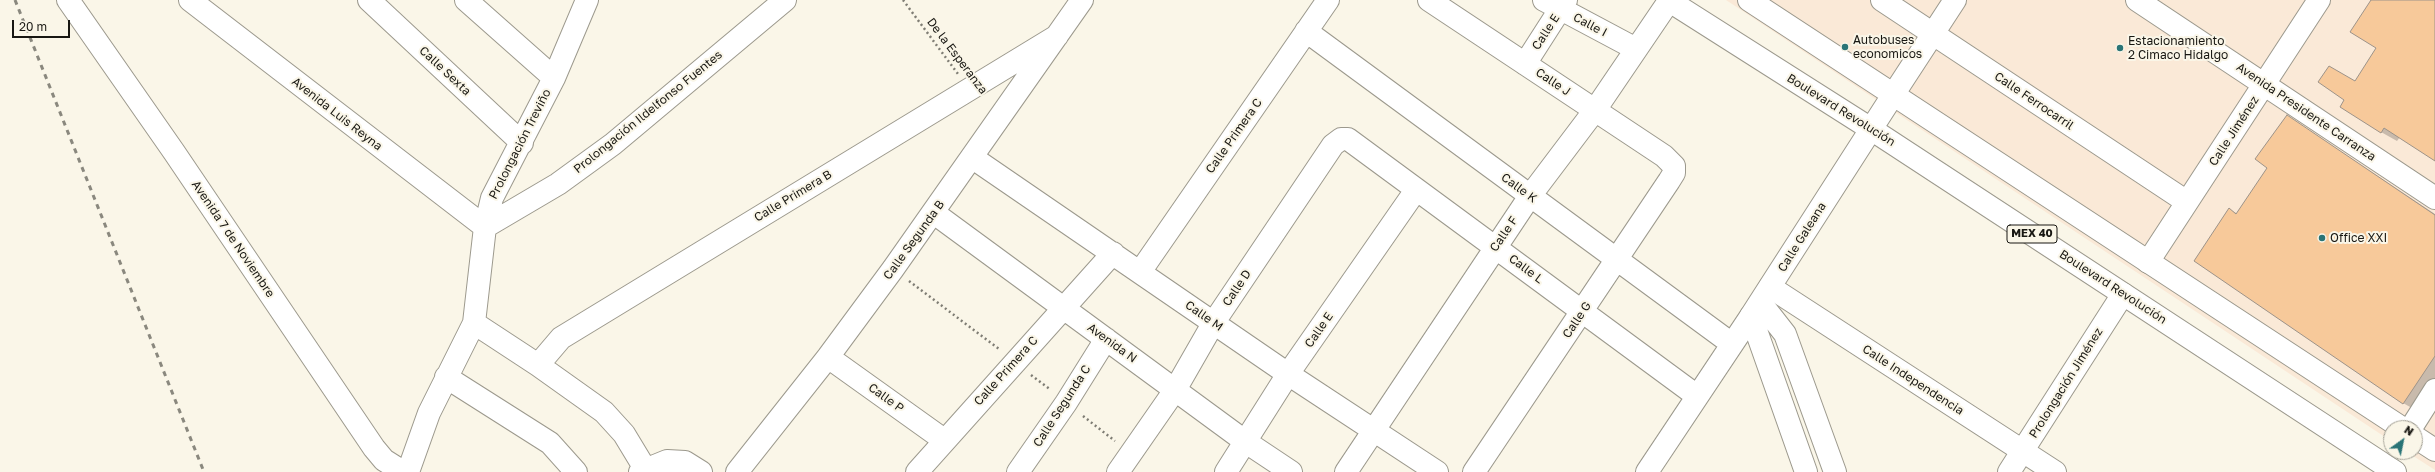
<!DOCTYPE html>
<html>
<head>
<meta charset="utf-8">
<style>
	body { margin:0 }
	#map { position:relative; width:2435px; height:472px; overflow:hidden; background:#faf6e8; font-family:"Golos Text",sans-serif }
	canvas { display:block }
	.north { position:absolute; left:2383px; top:420px; width:40px; height:40px; box-sizing:border-box; background:#faf6e8; border:1px solid #a09d92; border-radius:50%; rotate:33deg; font-size:11px; font-weight:700; line-height:16px; text-align:center; color:#181712 }
	.north::after { content:''; display:block; margin:auto; width:14px; height:18px; background:#2a7476; clip-path:polygon(50% 0,100% 100%,50% 72%,0 100%) }
	.scale { position:absolute; left:12px; top:20px; width:58px; height:18px; box-sizing:border-box; border:2px solid #181712; border-top:0; padding-left:5px; font-size:12px; line-height:14px; white-space:nowrap; color:#181712; -webkit-text-stroke:3px #faf6e8; paint-order:stroke }
</style>
</head>
<body>
<div id="map">
<canvas width="2435" height="472"></canvas>
<div class="north">N</div>
<div class="scale">20 m</div>
</div>
<script>
const g = document.querySelector('canvas').getContext('2d');
g.lineJoin = 'round';
function paint(path, color) { g.fillStyle = color; g.fill(path, 'evenodd'); }
const shape = rows => new Path2D(rows.map(r => 'M' + r).join(''));
function strokePath(path, color, width, dash) { g.strokeStyle = color; g.lineWidth = width; g.lineCap = dash ? 'butt' : 'round'; g.setLineDash(dash || []); g.stroke(path); }
function write(font, color, halo, rows, align = 'center') {
  g.font = font + ' "Golos Text",sans-serif'; g.lineWidth = 4; g.setLineDash([]); g.textBaseline = 'middle'; g.strokeStyle = halo; g.fillStyle = color; for (const [text, x, y, turn = 0] of rows) {
    g.save(); g.translate(x, y); g.rotate((+turn || 0) * Math.PI / 180); g.textAlign = isNaN(turn) ? turn : align; if (halo) g.strokeText(text, 0, 0); g.fillText(text, 0, 0); g.restore();
  }
}
const commercial = shape([
	[1726,0,2435,0,2435,470,2407,452,2415,452,2415,428,2391,428,2391,441]
]);
const shadow = shape([
	[2372,0,2435,0,2435,159,2400,137,2397,141,2381,132,2345,100,2378,48],
	[2287,116,2435,214,2435,389,2419,412,2403,403,2229,209,2238,214,2269,167]
]);
const building = shape([
	[2371,0,2435,0,2435,161,2384,128,2381,133,2340,107,2344,100,2318,82,2329,66,2355,81,2376,48,2350,32,2371,0],
	[2287,115,2435,215,2435,356,2403,404,2194,261,2229,208,2236,214,2267,168,2255,159,2287,115]
]);
const path = shape([
	[903,0,958,74],
	[909,281,999,349],
	[1031,375,1051,390],
	[1083,416,1115,441]
]);
const minor = shape([
	[68,0,174,152,374,448,384,460,403,472],
	[190,0,485,227],
	[369,0,522,143],
	[466,0,554,78],
	[1429,0,1664,156,1674,166,1674,173,1669,181,1474,472],
	[1544,0,1636,49],
	[1882,0,2187,202],
	[2137,0,2435,198],
	[1306,31,1732,344],
	[1525,64,1566,0],
	[1893,95,1955,0],
	[973,158,1288,374,1437,472],
	[934,213,1246,442,1291,472],
	[485,227,558,184,613,144,785,0],
	[2148,262,2319,0],
	[1140,272,1328,0],
	[1770,287,2055,472],
	[474,323,538,365,604,412,624,434,647,472],
	[828,357,944,440],
	[538,365,561,338,1057,36],
	[446,377,550,443,576,472],
	[2411,428,2435,390],
	[408,472,429,413,474,323,485,227,492,198,554,78,587,0],
	[640,472,667,461,685,462,701,472],
	[737,472,828,357,893,269,1082,0],
	[917,472,1113,253],
	[1018,472,1066,403,1106,339],
	[1118,472,1175,390,1214,322,1333,145,1341,139,1348,139,1697,396],
	[1226,472,1288,374,1416,190],
	[1346,472,1530,196,1595,110,1669,1],
	[1647,472,1751,316],
	[2009,472,2123,294]
]);
const major = shape([
	[1668,0,1871,129,2395,472],
	[1749,0,2402,428],
	[1760,302,1785,334,1835,472],
	[2415,437,2435,450],
	[1806,472,1751,316,1893,95]
]);
const rail = shape([
	[15,0,204,472]
]);
const markers = [
	[1845,47,4,"#2a7476"],
	[2120,48,4,"#2a7476"],
	[2322,238,4,"#2a7476"]
];
const shields = [
	[2032,234,50]
];
const shieldNames = [
	["MEX 40",2032,234]
];
const streetNames = [
	["Calle I",1590,25,28],
	["Calle E",1546,32,-57],
	["De la Esperanza",957,56,53],
	["Calle Sexta",445,71,43],
	["Calle J",1553,82,34],
	["Calle Ferrocarril",2034,101,34],
	["Boulevard Revolución",1841,110,32],
	["Prolongación Ildelfonso Fuentes",648,112,-39],
	["Avenida Presidente Carranza",2306,112,34],
	["Avenida Luis Reyna",337,114,38],
	["Calle Jiménez",2234,131,-57],
	["Calle Primera C",1234,136,-55],
	["Prolongación Treviño",520,144,-63],
	["Calle K",1519,188,36],
	["Calle Primera B",793,196,-31],
	["Calle F",1504,234,-56],
	["Calle Galeana",1802,237,-58],
	["Avenida 7 de Noviembre",233,239,56],
	["Calle Segunda B",914,240,-54],
	["Calle L",1526,269,37],
	["Boulevard Revolución",2113,287,33],
	["Calle D",1237,288,-56],
	["Calle M",1204,316,35],
	["Calle G",1577,320,-56],
	["Calle E",1319,330,-55],
	["Avenida N",1112,343,36],
	["Calle Primera C",1006,371,-48],
	["Calle Independencia",1913,380,33],
	["Prolongación Jiménez",2066,383,-58],
	["Calle P",886,398,36],
	["Calle Segunda C",1062,406,-57]
];
const poiNames = [
	["Autobuses",1853,40],
	["economicos",1853,54],
	["Estacionamiento",2128,41],
	["2 Cimaco Hidalgo",2128,55],
	["Office XXI",2330,238]
];
paint(commercial, '#fae9d7');
paint(shadow, '#0003');
paint(building, '#f7c99a');
strokePath(building, '#9d9389', 1);
strokePath(minor, '#9c998d', 24);
strokePath(major, '#9c998d', 24);
strokePath(path, '#7f7d74', 2.5, [2, 3]);
strokePath(minor, '#fff', 22);
strokePath(major, '#fff', 22);
strokePath(rail, '#8a887e', 3, [5, 5]);
for (const [x, y, r, color] of markers) { const dot = new Path2D(); dot.arc(x, y, r, 0, 2 * Math.PI); g.fillStyle = color; g.fill(dot); strokePath(dot, '#faf6e8', 1.5); }
for (const [x, y, w] of shields) { const box = new Path2D(); box.roundRect(x - w / 2, y - 9, w, 18, 3); g.fillStyle = '#faf6e8'; g.fill(box); strokePath(box, '#181712', 1); }
write('bold 11px', '#181712', null, shieldNames);
write('12px', '#181712', '#faf6e8', streetNames);
write('12px', '#181712', '#faf6e8', poiNames, 'left');
</script>
</body>
</html>
